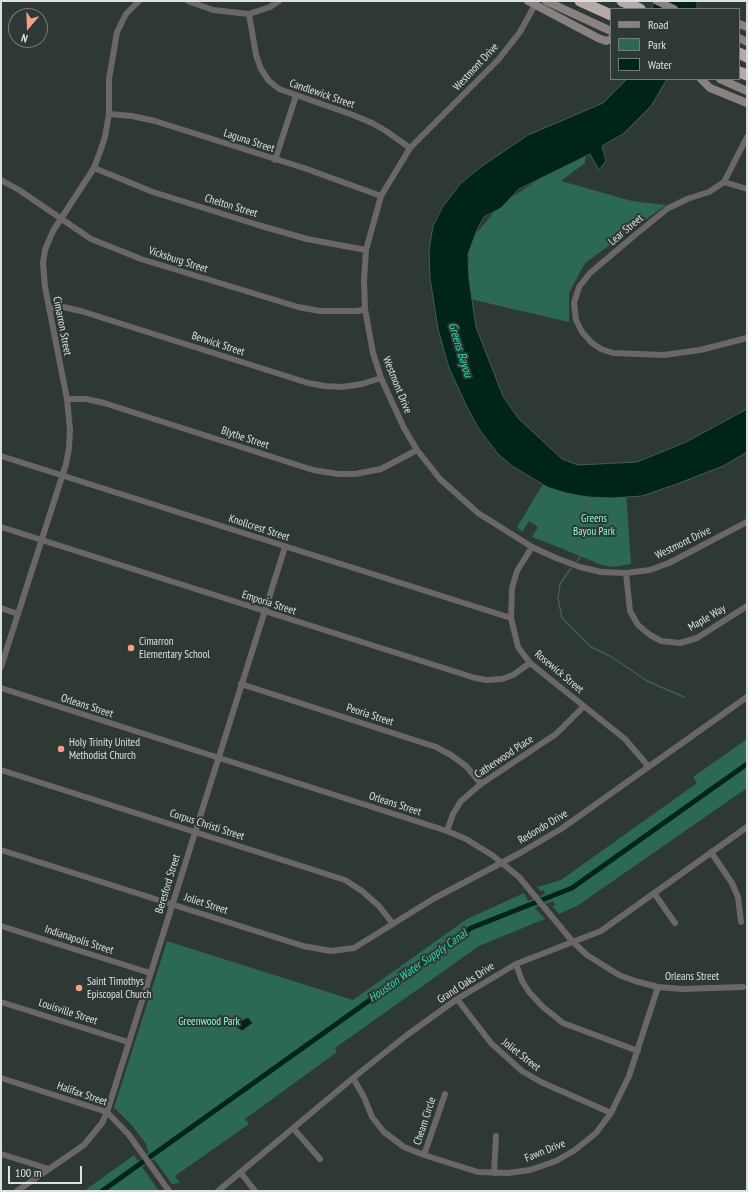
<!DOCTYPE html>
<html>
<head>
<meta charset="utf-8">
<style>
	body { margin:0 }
	#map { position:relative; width:748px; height:1192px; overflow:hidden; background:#2e3834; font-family:"PT Sans Narrow",sans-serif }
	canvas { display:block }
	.frame { position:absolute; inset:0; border:2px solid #dbe1de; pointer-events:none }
	.legend { position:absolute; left:610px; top:8px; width:130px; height:72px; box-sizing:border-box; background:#2e3834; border:1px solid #737c78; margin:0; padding:5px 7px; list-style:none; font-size:12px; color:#dbe1de }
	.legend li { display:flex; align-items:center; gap:8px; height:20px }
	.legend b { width:20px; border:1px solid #737c78 }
	.north { position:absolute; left:8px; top:8px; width:40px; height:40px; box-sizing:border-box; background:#2e3834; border:1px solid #737c78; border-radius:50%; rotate:199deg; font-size:11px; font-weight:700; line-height:16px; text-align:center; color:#dbe1de }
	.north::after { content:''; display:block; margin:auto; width:14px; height:18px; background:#f39f84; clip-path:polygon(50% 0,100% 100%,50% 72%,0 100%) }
	.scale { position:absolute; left:8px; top:1166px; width:74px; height:18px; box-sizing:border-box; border:2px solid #dbe1de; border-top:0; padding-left:5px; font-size:12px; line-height:14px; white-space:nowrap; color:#dbe1de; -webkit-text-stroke:3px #2e3834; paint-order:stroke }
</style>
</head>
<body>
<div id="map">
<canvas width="748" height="1192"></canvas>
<div class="frame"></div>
<ul class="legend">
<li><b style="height:5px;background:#898280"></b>Road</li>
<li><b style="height:11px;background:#2b6855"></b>Park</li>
<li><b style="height:11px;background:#002419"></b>Water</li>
</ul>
<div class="north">N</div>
<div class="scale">100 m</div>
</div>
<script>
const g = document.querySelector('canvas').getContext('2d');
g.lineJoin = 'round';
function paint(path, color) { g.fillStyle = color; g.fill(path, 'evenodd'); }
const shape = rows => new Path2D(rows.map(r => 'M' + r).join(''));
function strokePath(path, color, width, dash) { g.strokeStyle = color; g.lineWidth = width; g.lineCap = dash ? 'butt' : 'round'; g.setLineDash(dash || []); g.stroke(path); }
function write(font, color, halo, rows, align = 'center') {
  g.font = font + ' "PT Sans Narrow",sans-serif'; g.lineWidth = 4; g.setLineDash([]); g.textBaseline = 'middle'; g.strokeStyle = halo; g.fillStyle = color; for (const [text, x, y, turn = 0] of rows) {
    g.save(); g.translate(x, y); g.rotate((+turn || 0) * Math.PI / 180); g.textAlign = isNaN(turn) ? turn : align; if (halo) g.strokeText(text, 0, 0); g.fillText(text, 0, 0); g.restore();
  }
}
const green = shape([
	[586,149,585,163,561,181,632,201,666,205,585,263,569,293,569,322,470,299,468,243,501,204],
	[546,479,626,492,631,564,613,567,602,565,548,543,532,537,538,527,529,521,522,532,517,527],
	[747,739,747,788,577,906,559,914,552,906,555,905,553,901,546,904,540,896,545,894,544,890,541,891,537,887,561,880,697,783,693,777],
	[524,893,528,901,533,899,539,906,535,908,545,919,479,946,335,1048,337,1052,245,1119,249,1124,175,1176,180,1183,172,1184,154,1159,151,1161,146,1154,149,1152,146,1146,147,1145,130,1123,114,1108,167,941,353,1000,467,919],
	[134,1155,138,1161,141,1159,145,1165,142,1167,159,1191,84,1191]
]);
const water = shape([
	[654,1,697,1,697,9,652,9,654,1],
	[627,79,667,79,651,106,623,134,602,146,606,161,599,170,590,154,519,189,501,208,484,217,477,230,468,254,469,279,476,327,503,396,518,418,562,459,578,465,637,462,686,442,747,409,747,452,723,466,677,484,642,496,613,498,587,497,566,493,547,487,512,466,498,454,479,429,467,407,449,368,438,329,430,278,429,250,433,226,443,206,461,183,482,166,528,135,603,103,627,79],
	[234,1017,242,1020,248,1017,253,1023,242,1031,232,1024,234,1017]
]);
const stream = shape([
	[577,561,582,555,575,543,575,536,585,521,587,496],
	[571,568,560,584,558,598,562,618,591,647,610,656,647,681,684,697]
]);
const canal = shape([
	[102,1191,471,928,572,888,747,764]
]);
const street = shape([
	[188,1,213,10,249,14,270,7,279,1],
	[537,1,520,32,498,60,410,148,381,196,366,250,364,280,365,309,373,353,381,378,404,428,417,450,440,479,478,513,532,547,556,558,580,567,601,572,626,573,650,570,669,563,747,522],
	[249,14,256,55,261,69,269,81,279,89,353,115,372,123,386,131,410,148],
	[109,114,132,116,155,121,304,168,381,196],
	[747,137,724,182,709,192,687,199,667,209,635,235,590,273,579,287,574,303,576,320,582,332,592,343,601,349,613,353,664,355,700,350,747,338],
	[275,160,296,96],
	[94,168,153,192,258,225,307,239,366,250],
	[1,180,19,190,91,239,141,259,298,307,320,311,358,311,365,309],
	[724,182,747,189],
	[49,309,63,307,81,311,308,383,325,386,342,387,362,384,381,378],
	[67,399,86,399,104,403,313,470,338,474,355,474,381,469,417,450],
	[1,456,511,618],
	[1,527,475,678,487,680,502,679,513,675,530,663],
	[532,547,517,571,512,588,511,618,518,647,530,663,625,739,648,766],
	[626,573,630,611,638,625,650,635,661,641,680,643,697,638,747,606],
	[1,608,18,614],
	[1,667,66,464,69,448,70,430,67,399,45,287,43,263,45,250,53,231,94,168,100,152,105,137,109,114,109,79,117,32,126,14,139,1],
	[241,684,436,747,451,755,466,766,481,784],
	[1,688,447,831,466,839,492,855,519,877,573,942,587,955,619,975,635,981,658,987,682,989,743,987],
	[1,770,345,880,362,891,379,906,393,924],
	[447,831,453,814,461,801,481,784,556,734,584,706],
	[1,850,303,946,331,951,354,948,433,899,520,853,561,829,747,697],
	[711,852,732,883,738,897,741,922],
	[654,893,675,923],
	[1,926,150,973],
	[516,964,522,981,529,992,543,1007,563,1023,638,1051],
	[457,999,491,1043,522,1071,541,1082,611,1113],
	[1,1002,128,1042],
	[1,1078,107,1112,129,1135,169,1191],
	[353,1078,364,1097,372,1117,384,1132,404,1147,424,1155,478,1172,508,1173,530,1170,556,1161,575,1150,596,1133,611,1113,629,1076,658,987],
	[293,1128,320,1159],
	[1,1154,49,1169],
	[424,1155,445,1094],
	[241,1173,255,1191],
	[494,1173,496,1136],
	[17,1191,84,1145,102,1123,107,1112,285,547],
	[218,1191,353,1078,407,1035,457,999,516,964,601,931,747,827]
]);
const secondary = shape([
	[528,1,598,38,606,41,611,39],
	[546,1,611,31],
	[657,1,674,9],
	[739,24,747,27],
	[739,38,747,42],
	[701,79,710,88,747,103],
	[720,79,747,91]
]);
const highway = shape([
	[580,1,611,15],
	[622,1,640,9],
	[739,53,747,57],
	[739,72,747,75]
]);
const markers = [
	[131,648,4,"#f39f84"],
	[61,749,4,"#f39f84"],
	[79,988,4,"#f39f84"]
];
const streetNames = [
	["Westmont Drive",476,67,-47],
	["Candlewick Street",322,94,19],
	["Laguna Street",249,141,18],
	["Chelton Street",231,206,17],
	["Lear Street",626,230,-40],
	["Vicksburg Street",178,260,18],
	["Cimarron Street",62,326,79],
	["Berwick Street",218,344,18],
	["Westmont Drive",397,385,68],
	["Blythe Street",245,438,18],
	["Knollcrest Street",259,528,18],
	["Westmont Drive",683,543,-26],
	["Emporia Street",269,603,18],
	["Maple Way",707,618,-30],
	["Rosewick Street",559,672,40],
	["Orleans Street",87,706,18],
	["Peoria Street",370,715,18],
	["Catherwood Place",504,757,-34],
	["Orleans Street",395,804,18],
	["Corpus Christi Street",207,825,18],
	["Redondo Drive",543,827,-31],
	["Beresford Street",168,884,-73],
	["Joliet Street",206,904,18],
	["Indianapolis Street",79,940,18],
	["Orleans Street",692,977],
	["Grand Oaks Drive",466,983,-33],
	["Louisville Street",68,1012,18],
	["Joliet Street",521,1055,38],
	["Halifax Street",82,1094,19],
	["Cheam Circle",425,1121,-72],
	["Fawn Drive",545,1151,-22]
];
const parkNames = [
	["Greens",594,519],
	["Bayou Park",594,532],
	["Greenwood Park",209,1022]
];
const poiNames = [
	["Cimarron",139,642],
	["Elementary School",139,655],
	["Holy Trinity United",69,743],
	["Methodist Church",69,756],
	["Saint Timothys",87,982],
	["Episcopal Church",87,995]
];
const waterNames = [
	["Greens Bayou",460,350,73],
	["Houston Water Supply Canal",418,966,-35]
];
paint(green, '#2b6855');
paint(water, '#002419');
strokePath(water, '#425d54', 1);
strokePath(stream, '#425d54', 1.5);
strokePath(canal, '#002419', 5);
strokePath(street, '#6b6765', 6);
strokePath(secondary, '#898280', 8);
strokePath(highway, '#b5aaa6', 11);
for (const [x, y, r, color] of markers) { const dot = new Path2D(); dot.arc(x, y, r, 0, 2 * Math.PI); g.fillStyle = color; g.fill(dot); strokePath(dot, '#2e3834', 1.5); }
write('11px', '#dbe1de', '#2e3834', streetNames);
write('11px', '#87fed8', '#2e3834', parkNames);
write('11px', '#dbe1de', '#2e3834', poiNames, 'left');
write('italic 12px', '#24ddaf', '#2e3834', waterNames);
</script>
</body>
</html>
